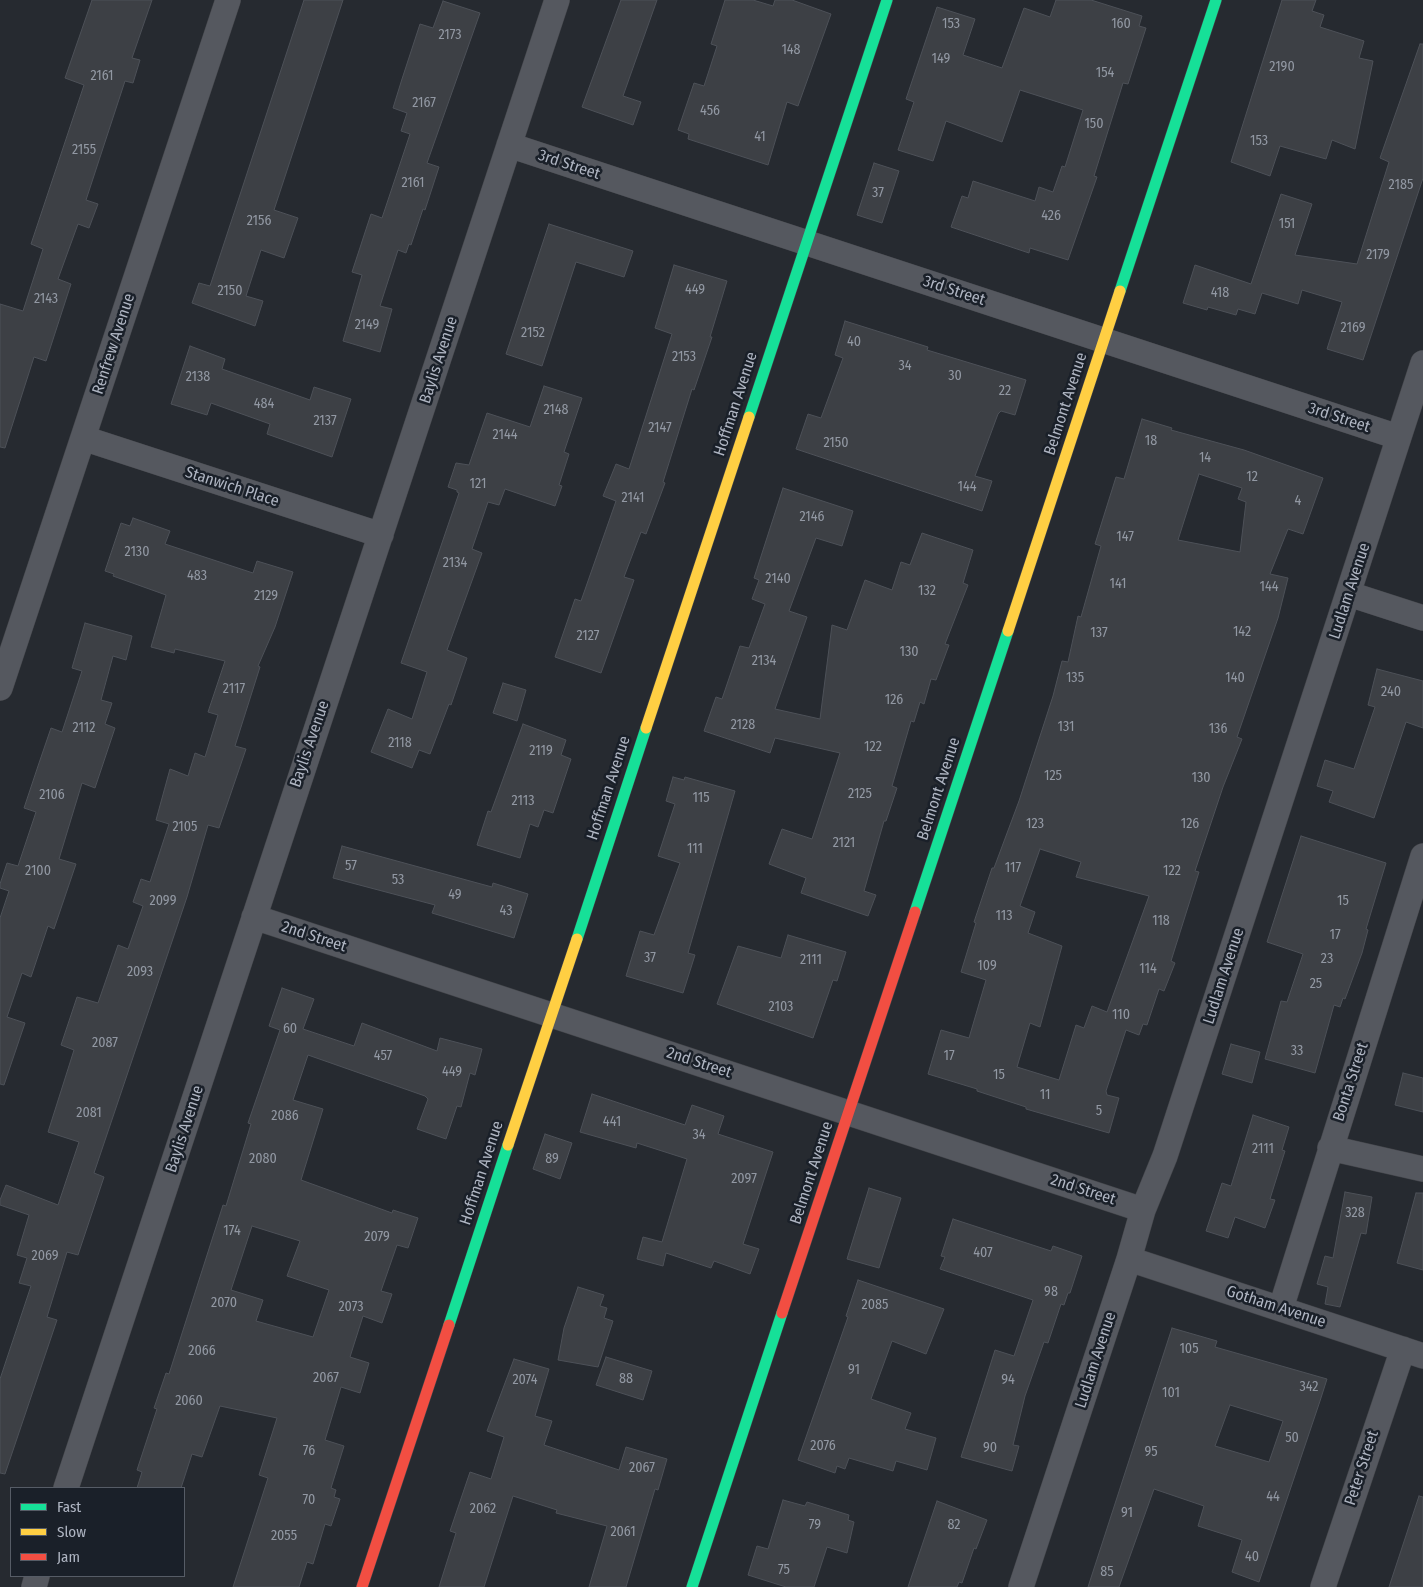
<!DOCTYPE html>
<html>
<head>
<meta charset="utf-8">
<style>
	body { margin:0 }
	#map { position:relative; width:1423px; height:1587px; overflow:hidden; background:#262a30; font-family:"Fira Sans Condensed",sans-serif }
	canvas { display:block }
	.legend { position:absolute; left:10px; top:1487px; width:175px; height:90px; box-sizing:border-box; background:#1a2029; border:1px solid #565c66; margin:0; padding:6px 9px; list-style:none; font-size:15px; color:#afb5c2 }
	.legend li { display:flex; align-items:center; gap:10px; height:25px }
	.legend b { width:25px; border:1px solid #565c66 }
</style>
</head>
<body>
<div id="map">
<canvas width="1423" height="1587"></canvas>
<ul class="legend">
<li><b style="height:6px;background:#16e098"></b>Fast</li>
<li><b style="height:6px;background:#ffcf43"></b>Slow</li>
<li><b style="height:6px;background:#f24e42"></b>Jam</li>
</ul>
</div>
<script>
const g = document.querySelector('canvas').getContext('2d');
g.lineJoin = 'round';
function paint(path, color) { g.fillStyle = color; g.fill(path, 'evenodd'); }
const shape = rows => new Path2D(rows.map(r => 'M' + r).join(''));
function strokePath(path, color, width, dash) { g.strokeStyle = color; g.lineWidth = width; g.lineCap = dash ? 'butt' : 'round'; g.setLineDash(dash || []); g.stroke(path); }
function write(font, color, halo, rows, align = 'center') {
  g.font = font + ' "Fira Sans Condensed",sans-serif'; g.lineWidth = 5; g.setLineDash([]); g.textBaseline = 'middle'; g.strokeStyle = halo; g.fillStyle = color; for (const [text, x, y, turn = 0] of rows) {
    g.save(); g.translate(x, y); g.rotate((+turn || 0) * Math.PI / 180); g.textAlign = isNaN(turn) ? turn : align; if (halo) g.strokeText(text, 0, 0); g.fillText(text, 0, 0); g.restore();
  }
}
const building = shape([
	[92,0,152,0,132,58,140,60,133,83,125,81,86,200,98,204,89,228,78,224,58,279,71,284,46,361,34,357,5,448,0,447,0,304,23,311,43,249,31,244,84,85,65,78,92,0],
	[304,0,343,0,274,210,298,218,284,258,261,250,246,296,263,301,255,326,192,303,199,283,210,286,304,0],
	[621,0,657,0,623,96,641,102,633,125,582,107,621,0],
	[725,0,753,0,773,6,775,0,792,0,831,14,798,106,787,102,768,165,688,139,689,134,678,130,694,83,704,86,717,46,711,44,725,0],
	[1056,0,1091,0,1142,16,1139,26,1146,28,1128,84,1123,83,1094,176,1097,177,1068,260,1030,248,1029,253,951,227,962,196,968,198,973,181,1035,201,1039,187,1053,192,1062,166,1065,167,1083,110,1020,90,1002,142,946,121,933,161,898,150,914,102,906,99,937,7,975,19,963,55,1002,68,1024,8,1050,17,1056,0],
	[1282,0,1316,0,1312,11,1324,15,1320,27,1364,41,1359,58,1373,61,1355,149,1332,140,1326,159,1280,146,1270,176,1231,162,1282,0],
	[443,1,480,13,427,163,439,167,425,210,423,209,411,245,409,244,406,253,398,250,380,306,392,309,380,352,343,341,362,275,352,272,371,214,382,218,410,134,401,131,407,113,393,108,402,79,420,24,433,28,443,1],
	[1420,44,1423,44,1423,178,1363,360,1327,349,1342,302,1302,290,1298,304,1262,293,1255,314,1238,309,1236,315,1208,307,1207,310,1183,303,1195,265,1251,284,1281,194,1312,204,1295,255,1357,264,1389,162,1380,158,1420,44],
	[874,163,899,171,882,223,857,215,874,163],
	[549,224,633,251,624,277,576,262,542,366,506,354,549,224],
	[674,265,727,281,710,337,712,337,694,390,692,389,663,482,665,483,646,534,641,532,624,577,634,580,601,673,555,657,575,599,581,601,616,501,603,496,616,464,629,469,672,334,655,328,674,265],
	[845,321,928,347,927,350,1026,380,1015,415,1001,411,998,414,975,476,992,481,982,511,796,449,808,414,821,418,843,358,835,355,845,321],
	[190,346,225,359,222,369,310,400,314,387,351,399,332,457,267,434,270,424,211,403,207,415,171,404,190,346],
	[544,386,582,398,564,452,569,454,559,485,562,486,555,506,505,489,499,505,488,502,472,549,482,553,447,650,467,658,451,705,449,704,430,754,419,750,412,768,371,752,388,709,412,719,427,672,401,663,459,493,457,492,457,490,448,487,456,463,469,465,487,413,530,427,544,386],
	[1142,419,1172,428,1171,430,1244,450,1323,478,1303,534,1288,529,1270,574,1288,578,1278,618,1237,737,1242,739,1223,787,1195,871,1199,872,1171,961,1175,963,1164,991,1159,989,1147,1025,1143,1024,1139,1035,1126,1030,1106,1091,1107,1095,1119,1098,1109,1133,1026,1109,1026,1107,977,1091,977,1089,928,1074,941,1030,969,1038,986,980,961,972,976,923,974,922,992,868,994,868,1019,801,1053,696,1062,661,1068,662,1078,616,1081,617,1101,546,1095,544,1116,477,1124,479,1142,419],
	[1199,474,1242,488,1238,499,1246,502,1240,552,1178,540,1199,474],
	[1040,849,1081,862,1076,877,1149,896,1107,1012,1092,1006,1084,1028,1076,1025,1059,1080,1017,1067,1030,1023,1040,1027,1062,946,1028,933,1035,912,1020,906,1040,849],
	[783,488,853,511,842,546,816,538,789,611,807,617,775,709,820,719,832,625,847,630,865,580,892,590,901,562,910,565,922,533,973,550,963,583,968,585,945,644,949,645,936,680,931,679,924,704,920,702,914,722,911,721,892,786,897,788,886,821,884,821,864,891,876,895,868,916,801,893,806,878,769,864,782,829,812,839,840,753,775,738,770,753,704,731,716,697,722,699,740,646,749,648,765,604,752,599,759,580,754,578,783,488],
	[133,518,170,531,165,544,253,573,257,561,293,572,275,627,258,666,260,667,235,746,246,749,219,828,208,825,187,897,94,1173,104,1177,78,1255,67,1252,47,1317,57,1320,5,1474,0,1473,0,1379,31,1286,19,1283,27,1258,17,1255,29,1215,0,1205,0,1200,6,1185,58,1205,79,1142,48,1132,74,1050,61,1045,77,997,98,1003,118,945,128,949,143,906,133,902,141,879,150,882,169,824,156,820,170,769,188,776,195,753,205,757,218,715,208,712,225,661,175,649,174,653,151,647,166,595,113,576,114,574,105,571,121,523,130,526,133,518],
	[85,623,132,636,126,660,113,656,101,700,112,703,105,724,115,728,95,788,82,783,59,859,76,864,54,929,48,926,31,977,22,973,7,1017,25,1023,4,1085,0,1084,0,918,9,891,0,888,0,884,7,863,18,866,36,812,24,808,38,766,51,728,62,732,82,671,72,668,85,623],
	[1377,669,1423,681,1423,728,1406,722,1374,818,1329,802,1333,791,1317,786,1325,760,1354,769,1375,707,1368,705,1377,669],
	[503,683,526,690,517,721,493,713,503,683],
	[523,724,566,740,561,755,571,759,553,813,544,810,538,827,530,824,520,858,477,845,488,811,491,812,523,724],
	[673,777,684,780,685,777,735,791,688,953,695,955,683,993,626,976,640,931,654,935,680,863,658,856,675,804,666,801,673,777],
	[1301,836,1386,863,1366,929,1368,930,1362,953,1345,999,1343,998,1340,1007,1334,1005,1315,1073,1265,1059,1281,1001,1287,1002,1303,954,1267,942,1301,836],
	[342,846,492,887,493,883,528,894,514,938,432,913,435,905,333,878,342,846],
	[788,935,846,952,837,981,833,980,813,1038,717,1004,738,946,781,958,788,935],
	[282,988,314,999,303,1029,354,1046,362,1023,437,1051,440,1038,482,1049,475,1075,470,1073,461,1107,457,1106,446,1139,417,1129,428,1099,425,1096,308,1055,293,1100,323,1109,301,1180,392,1213,393,1210,418,1218,408,1248,397,1245,381,1291,392,1294,382,1323,363,1316,350,1357,369,1363,360,1393,341,1387,325,1440,344,1446,331,1488,336,1490,334,1497,340,1499,331,1526,325,1524,313,1564,307,1562,299,1587,233,1587,268,1478,259,1475,277,1418,220,1406,202,1457,192,1454,181,1488,137,1488,142,1472,137,1470,157,1409,154,1408,166,1373,169,1374,223,1205,226,1206,251,1124,248,1123,280,1030,269,1026,282,988],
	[252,1226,300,1241,287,1276,329,1290,313,1337,256,1321,263,1300,231,1290,252,1226],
	[1231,1044,1260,1052,1252,1083,1222,1074,1231,1044],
	[1403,1073,1423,1078,1423,1112,1395,1105,1403,1073],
	[592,1094,685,1125,692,1105,724,1116,718,1134,773,1152,743,1244,759,1249,750,1274,714,1261,711,1268,666,1253,663,1266,637,1259,643,1237,662,1242,687,1159,637,1143,636,1148,580,1132,592,1094],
	[1253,1115,1289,1127,1282,1150,1285,1151,1270,1199,1275,1200,1265,1228,1235,1217,1228,1238,1206,1231,1222,1183,1231,1186,1253,1115],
	[545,1134,572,1143,560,1179,533,1169,545,1134],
	[869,1188,901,1198,879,1268,847,1259,869,1188],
	[1345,1192,1372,1197,1366,1234,1361,1233,1340,1307,1325,1304,1328,1287,1317,1284,1325,1256,1333,1258,1345,1192],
	[1416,1193,1423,1193,1423,1270,1397,1263,1416,1193],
	[953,1219,1051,1251,1053,1246,1082,1256,1070,1293,1068,1293,1064,1305,1061,1304,1048,1343,1044,1342,1025,1396,1013,1445,1019,1446,1012,1471,961,1457,995,1350,1014,1356,1033,1300,940,1269,945,1257,941,1256,953,1219],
	[858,1280,944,1309,926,1354,892,1341,871,1399,911,1413,905,1429,936,1438,927,1470,896,1461,893,1471,849,1458,845,1469,837,1466,835,1473,798,1460,848,1317,846,1316,858,1280],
	[578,1287,604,1295,600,1306,607,1308,604,1318,613,1321,598,1367,558,1360,564,1328,578,1287],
	[1172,1328,1217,1341,1215,1347,1327,1379,1320,1401,1259,1582,1232,1572,1242,1540,1198,1526,1204,1506,1154,1489,1119,1587,1088,1587,1172,1328],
	[1230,1405,1283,1421,1269,1462,1215,1446,1230,1405],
	[606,1357,652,1371,643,1400,596,1385,606,1357],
	[514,1359,549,1369,535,1416,552,1421,544,1445,619,1470,626,1447,667,1459,658,1490,655,1489,626,1587,589,1587,607,1526,556,1513,557,1510,513,1496,484,1587,439,1587,456,1533,450,1531,470,1472,491,1479,504,1437,487,1431,514,1359],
	[1419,1496,1423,1497,1423,1587,1389,1587,1419,1496],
	[783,1500,805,1506,807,1502,849,1515,848,1520,854,1522,847,1553,827,1547,814,1587,786,1587,748,1575,757,1546,768,1549,783,1500],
	[937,1501,987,1520,976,1549,974,1548,962,1583,959,1582,957,1587,908,1587,937,1501]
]);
const street = shape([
	[509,145,1398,437],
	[83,438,381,535],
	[1349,594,1423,618],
	[0,688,228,0],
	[254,917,1143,1210],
	[1330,1148,1423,1169],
	[1129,1259,1423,1356],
	[1281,1308,1423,856],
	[66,1488,557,0],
	[34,1587,37,1576],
	[1021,1587,1129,1259,1143,1210,1165,1156,1423,363],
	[1323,1587,1403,1349]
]);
const fast = shape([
	[1120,291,1216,0],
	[749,417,887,0],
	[915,912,1008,631],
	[577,939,646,728],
	[449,1325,508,1145],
	[692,1587,782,1313]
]);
const slow = shape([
	[1008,631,1120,291],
	[646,728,749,417],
	[508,1145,577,939]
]);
const jam = shape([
	[782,1313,915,912],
	[362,1587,449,1325]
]);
const numberNames = [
	["153",951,24],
	["160",1121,24],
	["2173",450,35],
	["148",791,50],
	["149",941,59],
	["2190",1282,67],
	["154",1105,73],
	["2161",102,76],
	["2167",424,103],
	["456",710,111],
	["150",1094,124],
	["41",760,137],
	["153",1259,141],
	["2155",84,150],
	["2161",413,183],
	["2185",1401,185],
	["37",878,193],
	["426",1051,216],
	["2156",259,221],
	["151",1287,224],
	["2179",1378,255],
	["449",695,290],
	["2150",230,291],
	["418",1220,293],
	["2143",46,299],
	["2149",367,325],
	["2169",1353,328],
	["2152",533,333],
	["40",854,342],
	["2153",684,357],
	["34",905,366],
	["30",955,376],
	["2138",198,377],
	["22",1005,391],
	["484",264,404],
	["2148",556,410],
	["2137",325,421],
	["2147",660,428],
	["2144",505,435],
	["18",1151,441],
	["2150",836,443],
	["14",1205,458],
	["12",1252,477],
	["121",478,484],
	["144",967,487],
	["2141",633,498],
	["4",1298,501],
	["2146",812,517],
	["147",1125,537],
	["2130",137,552],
	["2134",455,563],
	["483",197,576],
	["2140",778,579],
	["141",1118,584],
	["144",1269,587],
	["132",927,591],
	["2129",266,596],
	["142",1242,632],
	["137",1099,633],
	["2127",588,636],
	["130",909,652],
	["2134",764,661],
	["135",1075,678],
	["140",1235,678],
	["2117",234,689],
	["240",1391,692],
	["126",894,700],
	["2128",743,725],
	["131",1066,727],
	["2112",84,728],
	["136",1218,729],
	["2118",400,743],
	["122",873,747],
	["2119",541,751],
	["125",1053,776],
	["130",1201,778],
	["2125",860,794],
	["2106",52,795],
	["115",701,798],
	["2113",523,801],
	["123",1035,824],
	["126",1190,824],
	["2105",185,827],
	["2121",844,843],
	["111",695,849],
	["57",351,866],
	["117",1013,868],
	["2100",38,871],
	["122",1172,871],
	["53",398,880],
	["49",455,895],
	["2099",163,901],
	["15",1343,901],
	["43",506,911],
	["113",1004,916],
	["118",1161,921],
	["17",1335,935],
	["37",650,958],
	["23",1327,959],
	["2111",811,960],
	["109",987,966],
	["114",1148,969],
	["2093",140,972],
	["25",1316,984],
	["2103",781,1007],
	["110",1121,1015],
	["60",290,1029],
	["2087",105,1043],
	["33",1297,1051],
	["457",383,1056],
	["17",949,1056],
	["449",452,1072],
	["15",999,1075],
	["11",1045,1095],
	["5",1099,1111],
	["2081",89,1113],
	["2086",285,1116],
	["441",612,1122],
	["34",699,1135],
	["2111",1263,1149],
	["2080",263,1159],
	["89",552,1159],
	["2097",744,1179],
	["328",1355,1213],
	["174",232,1231],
	["2079",377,1237],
	["407",983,1253],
	["2069",45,1256],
	["98",1051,1292],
	["2070",224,1303],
	["2085",875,1305],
	["2073",351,1307],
	["105",1189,1349],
	["2066",202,1351],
	["91",854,1370],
	["2067",326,1378],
	["88",626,1379],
	["2074",525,1380],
	["94",1008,1380],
	["342",1309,1387],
	["101",1171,1393],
	["2060",189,1401],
	["50",1292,1438],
	["2076",823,1446],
	["90",990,1448],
	["76",309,1451],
	["95",1151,1452],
	["2067",642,1468],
	["44",1273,1497],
	["70",309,1500],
	["2062",483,1509],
	["91",1127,1513],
	["79",815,1525],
	["82",954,1525],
	["2061",623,1532],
	["2055",284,1536],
	["40",1252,1557],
	["75",784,1570],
	["85",1107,1572]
];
const streetNames = [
	["3rd Street",569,165,18],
	["3rd Street",954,291,18],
	["Renfrew Avenue",114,344,-72],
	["Baylis Avenue",439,360,-72],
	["Hoffman Avenue",736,404,-72],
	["Belmont Avenue",1066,404,-72],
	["3rd Street",1339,418,18],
	["Stanwich Place",232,487,18],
	["Ludlam Avenue",1350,591,-72],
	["Baylis Avenue",310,744,-71],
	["Hoffman Avenue",609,788,-72],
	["Belmont Avenue",939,789,-72],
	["2nd Street",314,937,18],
	["Ludlam Avenue",1224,976,-72],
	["2nd Street",699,1063,18],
	["Bonta Street",1351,1082,-72],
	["Baylis Avenue",185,1129,-72],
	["Hoffman Avenue",482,1173,-72],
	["Belmont Avenue",812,1173,-72],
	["2nd Street",1083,1190,18],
	["Gotham Avenue",1276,1307,18],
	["Ludlam Avenue",1096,1360,-72],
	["Peter Street",1362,1468,-72]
];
paint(building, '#3d4045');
strokePath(building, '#4d5158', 1);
strokePath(street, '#424449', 26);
strokePath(fast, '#424449', 12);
strokePath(slow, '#424449', 12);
strokePath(jam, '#424449', 12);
strokePath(street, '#55585f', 25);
strokePath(fast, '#16e098', 11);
strokePath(slow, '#ffcf43', 11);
strokePath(jam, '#f24e42', 11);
write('14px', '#9298a3', null, numberNames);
write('16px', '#afb5c2', '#1a2029', streetNames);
</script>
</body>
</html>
